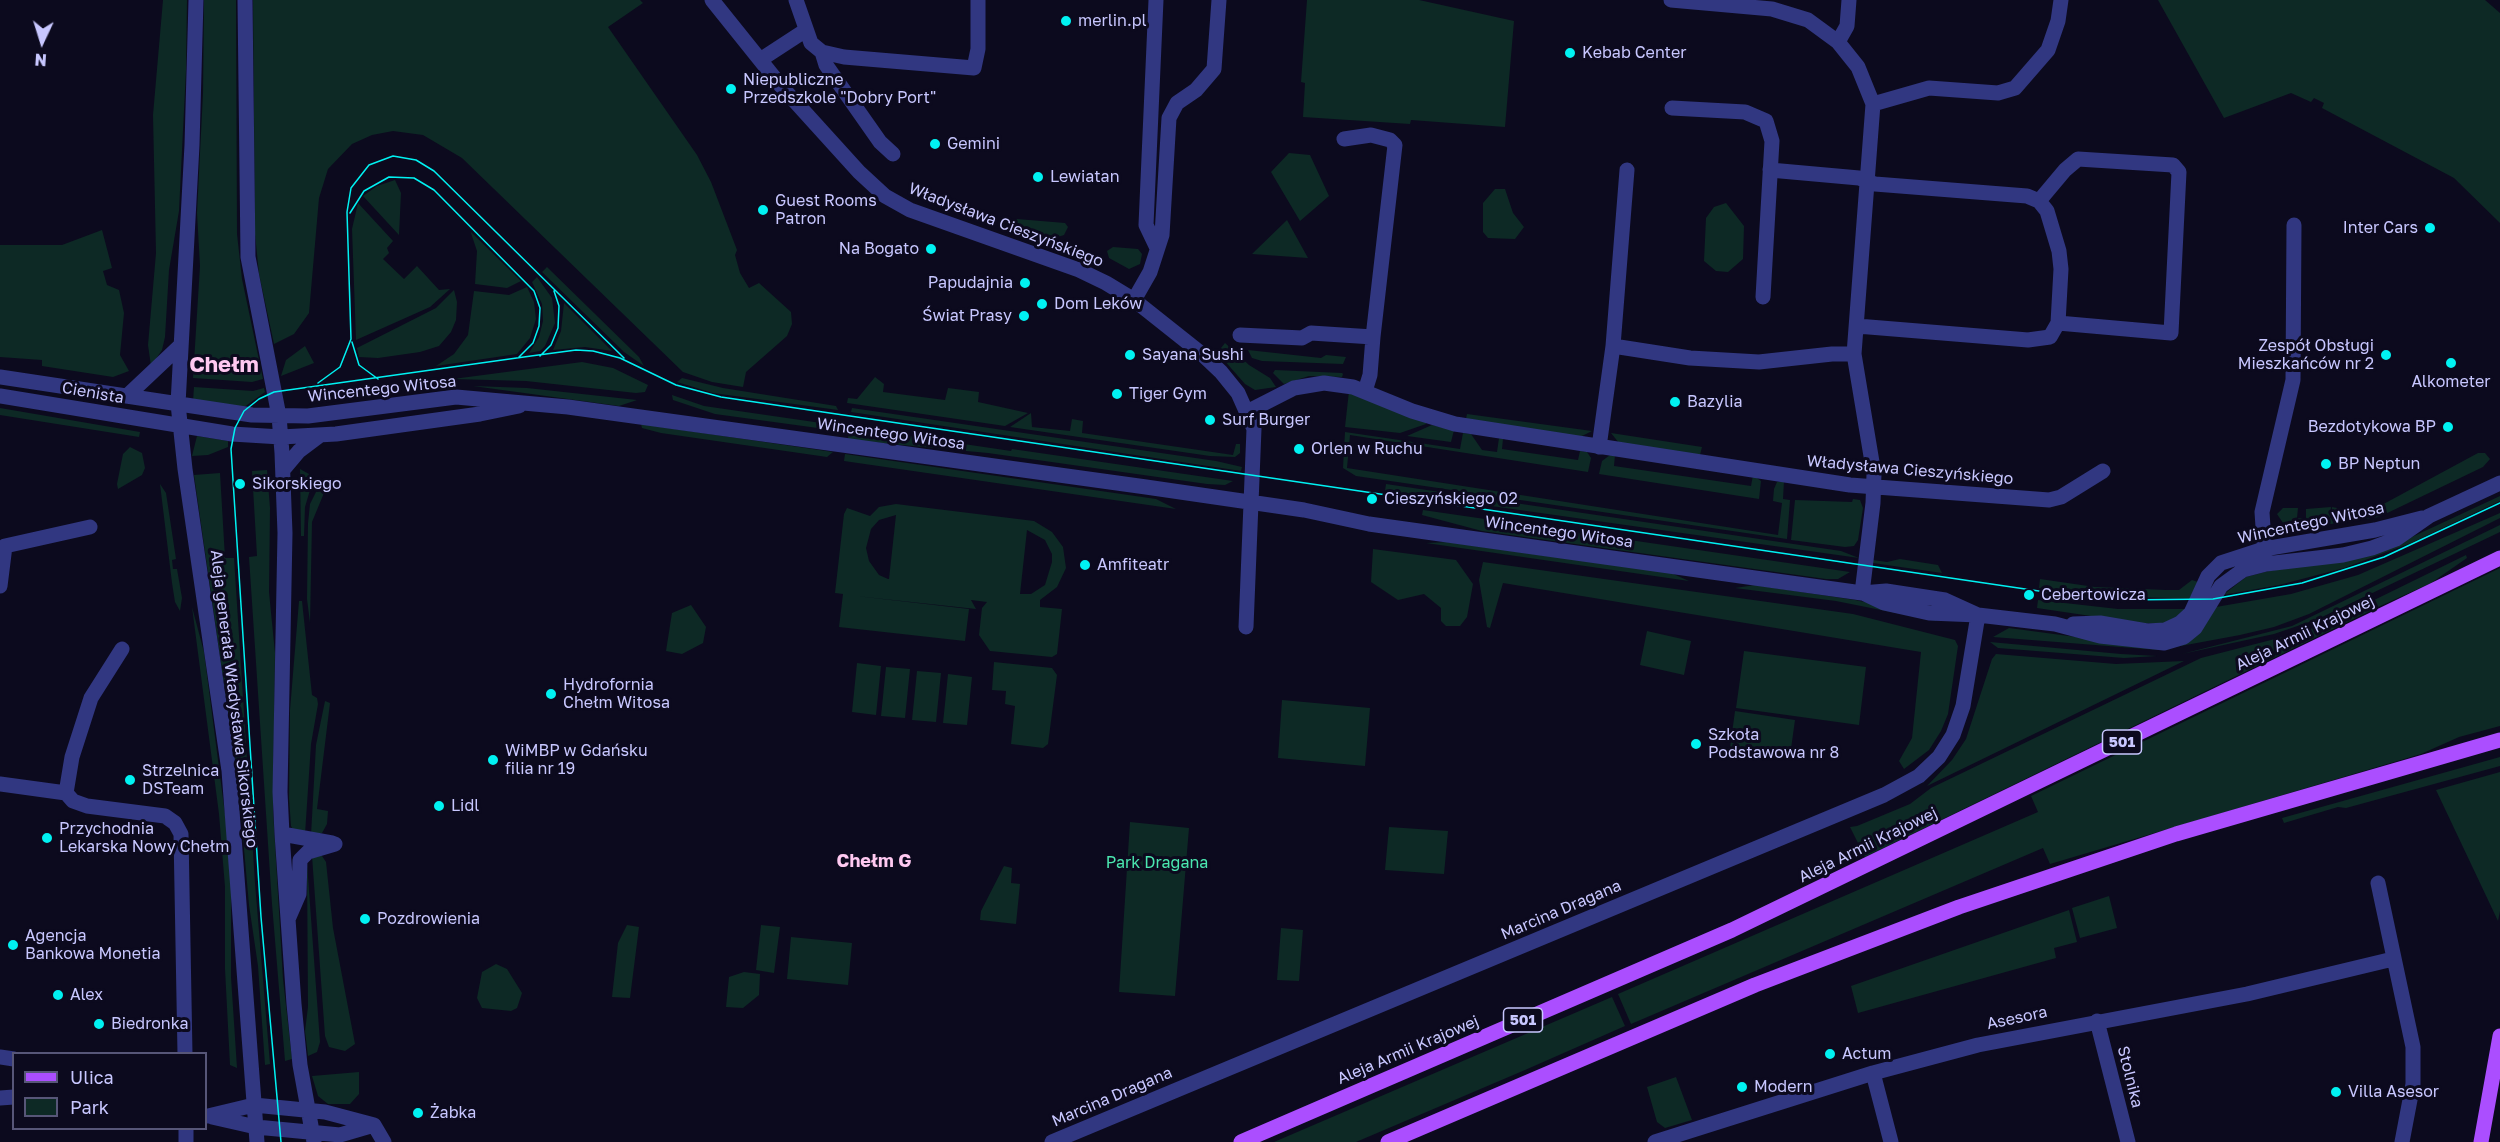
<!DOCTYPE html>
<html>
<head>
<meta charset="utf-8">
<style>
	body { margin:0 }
	#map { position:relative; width:2500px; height:1142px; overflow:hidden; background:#0c0a1e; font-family:"Golos Text",sans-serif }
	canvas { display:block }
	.legend { position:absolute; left:12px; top:1052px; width:195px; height:78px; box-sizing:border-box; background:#0c0a1e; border:2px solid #575678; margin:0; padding:8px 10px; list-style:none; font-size:18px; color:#c8c7ff }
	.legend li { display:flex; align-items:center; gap:12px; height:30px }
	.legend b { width:30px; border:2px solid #575678 }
	.north { position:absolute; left:12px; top:12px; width:60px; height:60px; -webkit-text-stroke:4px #0c0a1e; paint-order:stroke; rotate:184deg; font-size:16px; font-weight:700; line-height:24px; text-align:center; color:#c8c7ff }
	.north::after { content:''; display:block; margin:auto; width:21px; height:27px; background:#c8c7ff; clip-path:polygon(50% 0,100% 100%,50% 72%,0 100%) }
</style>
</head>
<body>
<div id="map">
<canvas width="2500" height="1142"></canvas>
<ul class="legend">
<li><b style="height:8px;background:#ab4eff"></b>Ulica</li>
<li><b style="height:16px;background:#0d2925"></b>Park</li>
</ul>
<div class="north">N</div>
</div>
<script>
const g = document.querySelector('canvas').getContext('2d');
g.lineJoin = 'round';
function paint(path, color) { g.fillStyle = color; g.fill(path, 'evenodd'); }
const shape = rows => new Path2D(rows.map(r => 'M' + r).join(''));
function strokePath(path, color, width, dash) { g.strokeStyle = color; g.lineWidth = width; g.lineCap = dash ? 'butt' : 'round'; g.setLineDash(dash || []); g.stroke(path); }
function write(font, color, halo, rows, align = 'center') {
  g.font = font + ' "Golos Text",sans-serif'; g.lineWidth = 6; g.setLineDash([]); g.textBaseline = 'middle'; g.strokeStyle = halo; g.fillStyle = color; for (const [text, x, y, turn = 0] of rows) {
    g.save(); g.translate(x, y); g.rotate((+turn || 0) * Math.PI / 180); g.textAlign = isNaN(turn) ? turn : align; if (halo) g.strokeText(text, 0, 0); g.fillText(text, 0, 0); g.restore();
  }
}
const green = shape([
	[163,0,187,0,186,70,179,211,169,270,165,337,162,350,151,366,148,345,156,253,153,115],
	[204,0,236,0,237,234,242,279,263,379,252,382,193,378,200,266,197,213,203,93],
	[253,0,640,0,643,3,608,27,697,155,711,182,737,250,735,255,740,273,749,288,759,283,791,312,792,324,787,336,746,372,743,387,712,382,683,372,462,158,423,135,393,131,372,135,352,144,328,169,319,198,309,313,294,334,274,344,259,274,255,234],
	[1307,0,1419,0,1514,21,1505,127,1411,120,1410,124,1303,117,1305,83,1301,82],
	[2158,0,2485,0,2500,13,2500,223,2454,178,2322,108,2324,103,2314,98,2311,102,2291,93,2224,118],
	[1289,153,1310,155,1329,196,1300,221,1271,172],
	[395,180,401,193,399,235,363,196,377,186],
	[1495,189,1505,189,1513,213,1524,227,1515,239,1488,238,1483,232,1483,203],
	[358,203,393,241,387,248,389,253,383,259,404,279,417,266,439,290,450,289,430,307,356,340,352,229],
	[1726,203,1744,226,1743,259,1728,272,1716,271,1704,261,1706,218,1714,207],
	[1017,219,1065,223,1068,227,1064,235,1051,239,1015,227,1014,221],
	[1287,220,1308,258,1252,254],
	[102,230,112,268,103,271,107,285,119,290,124,313,120,355,129,371,113,377,42,366,42,360,0,357,0,245,62,245],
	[471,233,471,232,521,281,507,288,475,284,477,251],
	[1113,247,1138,249,1142,254,1140,264,1129,269,1109,258,1107,251],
	[547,267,639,357,644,366,624,352,542,272],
	[537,277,552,298,555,323,545,346,540,351,529,353,539,337,543,321,542,304,532,282],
	[527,287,534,302,536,319,530,338,517,354,436,366,454,354,468,335,474,291,509,295],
	[454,290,457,302,456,320,451,332,439,346,420,352,378,358,359,357,357,348,436,308],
	[564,303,612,351,585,347,553,350,561,331],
	[1225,343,1249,365,1270,378,1276,387,1255,390,1245,384,1223,359,1221,348],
	[305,346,314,363,281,376,286,360],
	[1248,350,1321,358,1326,355,1346,357,1343,364,1262,361,1252,358],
	[582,362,613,368,648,385,645,392,636,393,526,381,453,379],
	[1275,370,1342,373,1343,374,1342,377,1309,376,1284,384,1273,373],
	[875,377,884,384,883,392,945,400,948,388,979,392,978,402,1028,413,1005,426,847,403,848,398,857,399],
	[682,378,723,388,836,406,838,410,713,393,677,382],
	[473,386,527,388,637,400,619,406],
	[194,387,253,391,264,388,265,392,243,408,193,401],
	[1349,391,1426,422,1426,424,1400,433,1345,427],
	[672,395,704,406,835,425,831,429,825,429,715,414,673,400],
	[0,408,140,432,139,437,0,415],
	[852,408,1216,461,1242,467,1241,471,851,412],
	[1031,413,1032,427,1070,431,1072,419,1083,421,1082,433,1233,455,1236,444,1240,444,1240,453,1235,457,1210,456,1010,427],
	[1467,414,1592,431,1580,437,1466,419],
	[641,424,833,452,827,457,661,433,642,428],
	[1432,425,1454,430,1451,442,1407,436],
	[849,427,1011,451,1012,449,1233,481,1225,485,1207,484,988,453,848,440],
	[1345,432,1460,449,1463,433,1471,434,1482,450,1497,452,1499,438,1503,439,1502,449,1578,460,1580,451,1587,452,1591,458,1588,472,1350,435,1347,468,1778,535,1782,503,1773,501,1774,489,1777,482,1784,481,1783,499,1790,500,1787,539,1356,476,1343,468],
	[1611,433,1702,447,1700,455,1619,443],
	[197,436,228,441,228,447,208,455,192,456],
	[130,447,142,453,145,468,142,475,118,489,117,484,123,454],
	[2478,453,2485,453,2490,459,2483,467,2379,517,2317,526,2283,523,2277,514,2283,508,2298,508,2297,518,2306,519,2306,509,2331,507,2330,518,2335,519,2332,516,2332,507,2353,511,2353,508,2378,507],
	[845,454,1156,499,1176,509,844,461],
	[1610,455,1615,455,1614,466,1751,486,1753,475,1761,481,1759,499,1599,474,1602,461],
	[300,469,309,474,313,480,305,507,304,536,301,536],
	[267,470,270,508,269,592,275,653,273,810,283,979,292,1059,285,1061,272,904,249,557,257,556,252,471],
	[220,473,225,558,234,558,255,883,270,1064,265,1065,258,966,249,905,238,782,194,475],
	[160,484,166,493,176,559,172,560,173,569,177,569,182,598,180,611,175,602,172,583],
	[1386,484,1841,551,1859,558,1385,491],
	[318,488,324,493,312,522,310,623,307,599,308,523,310,504],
	[2500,496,2500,501,2411,543,2344,568,2279,585,2223,595,2246,577,2265,572,2399,543],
	[1853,499,1860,500,1863,508,1858,540,1854,546,1845,547,1791,540,1795,500,1852,502],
	[896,504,1034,521,1052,532,1063,547,1066,568,1057,587,1040,600,1040,607,1062,609,1057,654,1052,657,990,651,979,635,982,608,987,602,971,600,976,609,856,596,969,609,965,641,839,627,843,594,835,593,844,514,847,508,870,516,879,507],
	[896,515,889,579,888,579,879,575,869,561,866,548,871,529,879,520],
	[1027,530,1045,540,1052,554,1052,562,1045,585,1031,594,1020,594],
	[1423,510,1850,572,1838,579,1826,579,1482,531,1422,515],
	[2500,513,2500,518,2309,614,2274,627,2240,635,2159,650,1993,637,2009,628,2151,647,2216,607,2291,594,2358,575],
	[2500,525,2500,532,2318,619,2274,634,2182,654,2292,626],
	[1447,542,1671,573,1689,581,1426,543],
	[1373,549,1456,560,1473,584,1467,617,1460,626,1446,626,1441,621,1441,608,1424,594,1398,600,1371,582],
	[2466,555,2467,558,2431,583,2378,607,2366,604],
	[1900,559,1938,565,1942,573,1873,563,1873,560,1887,562],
	[1483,562,1853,614,1955,640,1958,646,1948,714,1941,731,1929,750,1904,769,1899,761,1912,738,1921,652,1503,583,1490,628,1487,627,1479,580],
	[2500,568,2500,726,2459,737,2421,754,2050,864,2043,848,1631,1024,1618,994,2038,812,2031,796],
	[2040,579,2095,587,2166,590,2179,590,2192,580,2198,582,2190,598,2172,598,2117,597,2039,588],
	[1755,585,1855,600,1936,617,1936,621,1836,601,1735,588],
	[2038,600,2118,609,2187,609,2167,624,2138,623,2037,608],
	[299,601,302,601,312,695,317,698,318,704,311,744,305,834,293,830,291,826,289,798,290,710],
	[691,605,706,627,703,643,682,654,666,651,672,613],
	[2362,606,2372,610,1865,857,1850,827,1857,826,1910,804,1931,788,2201,658,2306,631],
	[192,607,204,652,226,822,231,886,231,977,237,1068,230,1065,225,969,225,887,219,814],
	[1647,631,1691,641,1684,675,1640,665],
	[1990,642,2121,654,2157,656,2124,658,1998,648],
	[1744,651,1866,667,1859,725,1736,708],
	[1996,654,2116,664,2184,661,1927,786,1952,760,1966,739,1992,659],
	[994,662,1052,668,1057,675,1048,744,1043,748,1011,744,1015,706,1005,704,1006,691,992,690],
	[857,663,881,666,876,715,852,712],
	[886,667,910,669,905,718,881,716],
	[917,671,941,673,936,722,912,720],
	[948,674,972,677,967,725,943,723],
	[1282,700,1370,708,1365,766,1278,758],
	[325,701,330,703,317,809,328,811,327,824,322,833,311,835,316,745],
	[1735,711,1795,720,1790,756,1730,748],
	[2500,757,2500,766,2346,808,2338,807,2284,823,2282,818],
	[2500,772,2500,911,2498,921,2436,790],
	[1130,822,1189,828,1175,996,1119,992],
	[1389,827,1448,831,1444,874,1385,870],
	[317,855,322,856,326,862,333,928,355,1044,345,1051,329,1047,325,1036,312,856],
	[307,863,320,1042,317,1052,308,1056,305,1031,308,1007],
	[1004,866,1012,868,1011,883,1020,884,1016,924,980,920,981,911],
	[2109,896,2117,928,2080,938,2072,908],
	[2069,910,2077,942,2054,948,2056,958,1858,1013,1851,986],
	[627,925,639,927,630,998,612,997,618,943],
	[761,925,780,927,774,973,756,970],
	[1281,928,1303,930,1299,981,1277,980],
	[791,937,852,943,848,985,787,979],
	[496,964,507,969,522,993,517,1008,511,1011,482,1008,477,998,482,972],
	[744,972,760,974,759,995,743,1008,726,1007,729,977],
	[1612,997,1625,1026,1525,1070,1356,1142,1274,1142],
	[359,1072,359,1094,350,1104,328,1104,318,1096,312,1076],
	[1676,1077,1692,1120,1665,1128,1657,1122,1647,1087]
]);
const minor = shape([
	[196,0,192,145,178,404,185,469,229,771,257,1142],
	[245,0,248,257,279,416,282,453,285,533,280,792,282,834,294,1004,300,1065,314,1142],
	[712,0,781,86,859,172,885,196,910,210,1079,270,1106,283,1134,300,1202,354,1221,372,1238,393,1254,429,1246,627],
	[796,0,811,43,822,52,844,57,974,68,978,49,978,0],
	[1156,0,1146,225,1157,248],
	[1671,0,1772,9,1808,20,1838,42,1858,67,1873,104,1854,354,1874,474,1873,503,1862,593],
	[1838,42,1847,26,1849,0],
	[822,52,826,65,880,142,893,154],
	[760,60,806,30],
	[1873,104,1929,88,1998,93,2015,88,2048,50,2058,21,2061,0],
	[1672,108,1745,112,1766,121,1772,141,1763,297],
	[1344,139,1371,135,1390,140,1395,145,1373,337],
	[1770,170,1859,178,1875,184,2027,196,2039,201,2047,211,2059,251,2061,269,2058,323,2050,337,2028,340,1857,326],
	[2039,201,2065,170,2078,159,2173,165,2179,172,2171,333,2058,323],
	[1134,300,1150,272,1162,235,1169,118,1177,103,1196,90,1214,69,1219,0],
	[1240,335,1302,338,1311,333,1373,337,1370,375,1365,391],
	[1613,346,1690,358,1759,362,1832,354,1854,354],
	[0,377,252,415,308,416,456,397,568,407,1146,487,1304,510,1369,524,1862,593,1886,591,1945,600,1978,615],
	[0,396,232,434,281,437,336,434,480,414,519,406],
	[127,396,180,346],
	[1247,412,1294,388,1324,383,1353,387,1412,411,1455,424,1850,485,2049,500,2061,497,2103,471],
	[1599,447,1613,346,1627,170],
	[283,470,299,451,319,436],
	[2265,557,2262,512,2293,380,2294,225],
	[0,586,5,546,90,527],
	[1865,594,1884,603,1929,613,1978,615,2055,624,2100,636,2164,643,2184,637,2195,628,2221,586,2243,570,2266,564,2343,555,2372,548,2396,539,2429,516,2500,483],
	[2073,624,2100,623,2147,631,2165,630,2180,623,2191,613,2208,576,2221,563,2264,549,2375,530,2422,518],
	[0,784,66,793,73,801,87,806,165,816,175,823,181,834,185,1054],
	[66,793,72,757,91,698,122,649],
	[282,834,332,843],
	[2378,883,2413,1047,2413,1084,2402,1142],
	[289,917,299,894,300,860,308,852,335,844],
	[2097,1021,2128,1142],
	[0,1057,14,1059],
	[1873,1073,1891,1142],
	[0,1098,14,1097],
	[208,1116,254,1105,325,1112,374,1125,384,1142],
	[212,1117,256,1127,340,1135,374,1125],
	[186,1128,186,1142],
	[1052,1142,1884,795,1919,776,1939,757,1953,735,1963,706,1978,615],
	[1655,1142,1873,1073,1978,1045,2247,994,2393,959]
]);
const major = shape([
	[1241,1142,1732,930,2500,558],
	[1388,1142,1755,985,1959,907,2176,834,2500,740],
	[2481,1142,2500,1036]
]);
const tram = shape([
	[350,213,364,191,389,177,414,178,434,190,534,291,540,308,539,326,533,343,519,357],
	[352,342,359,365,378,379],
	[540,356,551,345,558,328,559,306,554,291],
	[318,383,340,367,351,339,347,212,351,188,369,165,393,156,416,160,434,171,624,358],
	[281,1142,261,917,231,449,235,428,244,411,259,399,274,392,531,356,576,350,593,351,620,358,676,385,721,397,2066,595,2119,600,2213,599,2302,583,2384,557,2500,503]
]);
const markers = [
	[1066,21,6,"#00f2f2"],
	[1570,53,6,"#00f2f2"],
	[731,89,6,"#00f2f2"],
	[935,144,6,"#00f2f2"],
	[1038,177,6,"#00f2f2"],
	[763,210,6,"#00f2f2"],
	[2430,228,6,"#00f2f2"],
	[931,249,6,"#00f2f2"],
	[1025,283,6,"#00f2f2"],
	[1042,304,6,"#00f2f2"],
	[1024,316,6,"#00f2f2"],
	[1130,355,6,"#00f2f2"],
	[2386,355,6,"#00f2f2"],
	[2451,363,6,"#00f2f2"],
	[1117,394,6,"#00f2f2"],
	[1675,402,6,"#00f2f2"],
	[1210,420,6,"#00f2f2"],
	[2448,427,6,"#00f2f2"],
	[1299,449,6,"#00f2f2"],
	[2326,464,6,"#00f2f2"],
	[240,484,6,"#00f2f2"],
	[1372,499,6,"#00f2f2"],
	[1085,565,6,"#00f2f2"],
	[2029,595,6,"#00f2f2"],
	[551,694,6,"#00f2f2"],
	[1696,744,6,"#00f2f2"],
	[493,760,6,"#00f2f2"],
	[130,780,6,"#00f2f2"],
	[439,806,6,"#00f2f2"],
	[47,838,6,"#00f2f2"],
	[365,919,6,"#00f2f2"],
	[13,945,6,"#00f2f2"],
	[58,995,6,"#00f2f2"],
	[99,1024,6,"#00f2f2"],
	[1830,1054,6,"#00f2f2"],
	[1742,1087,6,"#00f2f2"],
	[2336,1092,6,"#00f2f2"],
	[418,1113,6,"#00f2f2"]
];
const shields = [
	[2122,742,39],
	[1523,1020,39]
];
const shieldNames = [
	["501",2122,742],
	["501",1523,1020]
];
const poiNames = [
	["merlin.pl",1078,21],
	["Kebab Center",1582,53],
	["Niepubliczne",743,80],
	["Przedszkole \"Dobry Port\"",743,98],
	["Gemini",947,144],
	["Lewiatan",1050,177],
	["Guest Rooms",775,201],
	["Patron",775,219],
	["Inter Cars",2418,228,"right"],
	["Na Bogato",919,249,"right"],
	["Papudajnia",1013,283,"right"],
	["Dom Leków",1054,304],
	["Świat Prasy",1012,316,"right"],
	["Zespół Obsługi",2374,346,"right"],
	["Mieszkańców nr 2",2374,364,"right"],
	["Sayana Sushi",1142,355],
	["Alkometer",2451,382,"center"],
	["Tiger Gym",1129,394],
	["Bazylia",1687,402],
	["Surf Burger",1222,420],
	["Bezdotykowa BP",2436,427,"right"],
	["Orlen w Ruchu",1311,449],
	["BP Neptun",2338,464],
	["Sikorskiego",252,484],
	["Cieszyńskiego 02",1384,499],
	["Amfiteatr",1097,565],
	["Cebertowicza",2041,595],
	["Hydrofornia",563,685],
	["Chełm Witosa",563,703],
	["Szkoła",1708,735],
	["Podstawowa nr 8",1708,753],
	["WiMBP w Gdańsku",505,751],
	["filia nr 19",505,769],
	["Strzelnica",142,771],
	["DSTeam",142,789],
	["Lidl",451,806],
	["Przychodnia",59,829],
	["Lekarska Nowy Chełm",59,847],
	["Pozdrowienia",377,919],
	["Agencja",25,936],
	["Bankowa Monetia",25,954],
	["Alex",70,995],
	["Biedronka",111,1024],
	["Actum",1842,1054],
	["Modern",1754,1087],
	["Villa Asesor",2348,1092],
	["Żabka",430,1113]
];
const streetNames = [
	["Władysława Cieszyńskiego",1006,225,21],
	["Wincentego Witosa",382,389,-6],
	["Cienista",93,393,10],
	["Wincentego Witosa",891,434,8],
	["Władysława Cieszyńskiego",1910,470,5],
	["Wincentego Witosa",2311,523,-12],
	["Wincentego Witosa",1559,532,8],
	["Aleja Armii Krajowej",2305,633,-26],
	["Aleja generała Władysława Sikorskiego",234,699,83],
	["Aleja Armii Krajowej",1868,845,-26],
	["Marcina Dragana",1561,910,-23],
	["Asesora",2017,1018,-12],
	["Aleja Armii Krajowej",1408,1050,-23],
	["Stolnika",2130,1077,76],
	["Marcina Dragana",1112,1097,-23]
];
const parkNames = [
	["Park Dragana",1157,863]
];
const neighbourhoodNames = [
	["Chełm G",874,861]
];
const districtNames = [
	["Chełm",224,365]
];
paint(green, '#0d2925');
strokePath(minor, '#313781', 15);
strokePath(major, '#ab4eff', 15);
strokePath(tram, '#00f2f2', 1.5);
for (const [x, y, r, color] of markers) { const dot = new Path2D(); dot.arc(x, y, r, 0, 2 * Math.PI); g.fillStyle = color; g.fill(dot); strokePath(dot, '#0c0a1e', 2); }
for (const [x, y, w] of shields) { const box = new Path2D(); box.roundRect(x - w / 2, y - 12, w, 24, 4.5); g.fillStyle = '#0c0a1e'; g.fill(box); strokePath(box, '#c8c7ff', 1.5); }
write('bold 15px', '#c8c7ff', null, shieldNames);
write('16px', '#c8c7ff', '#0c0a1e', poiNames, 'left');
write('16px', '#c8c7ff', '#0c0a1e', streetNames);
write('16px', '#4be7b0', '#0c0a1e', parkNames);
write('bold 18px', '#ffc9f1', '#0c0a1e', neighbourhoodNames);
write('bold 22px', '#ffc9f1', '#0c0a1e', districtNames);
</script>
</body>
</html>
